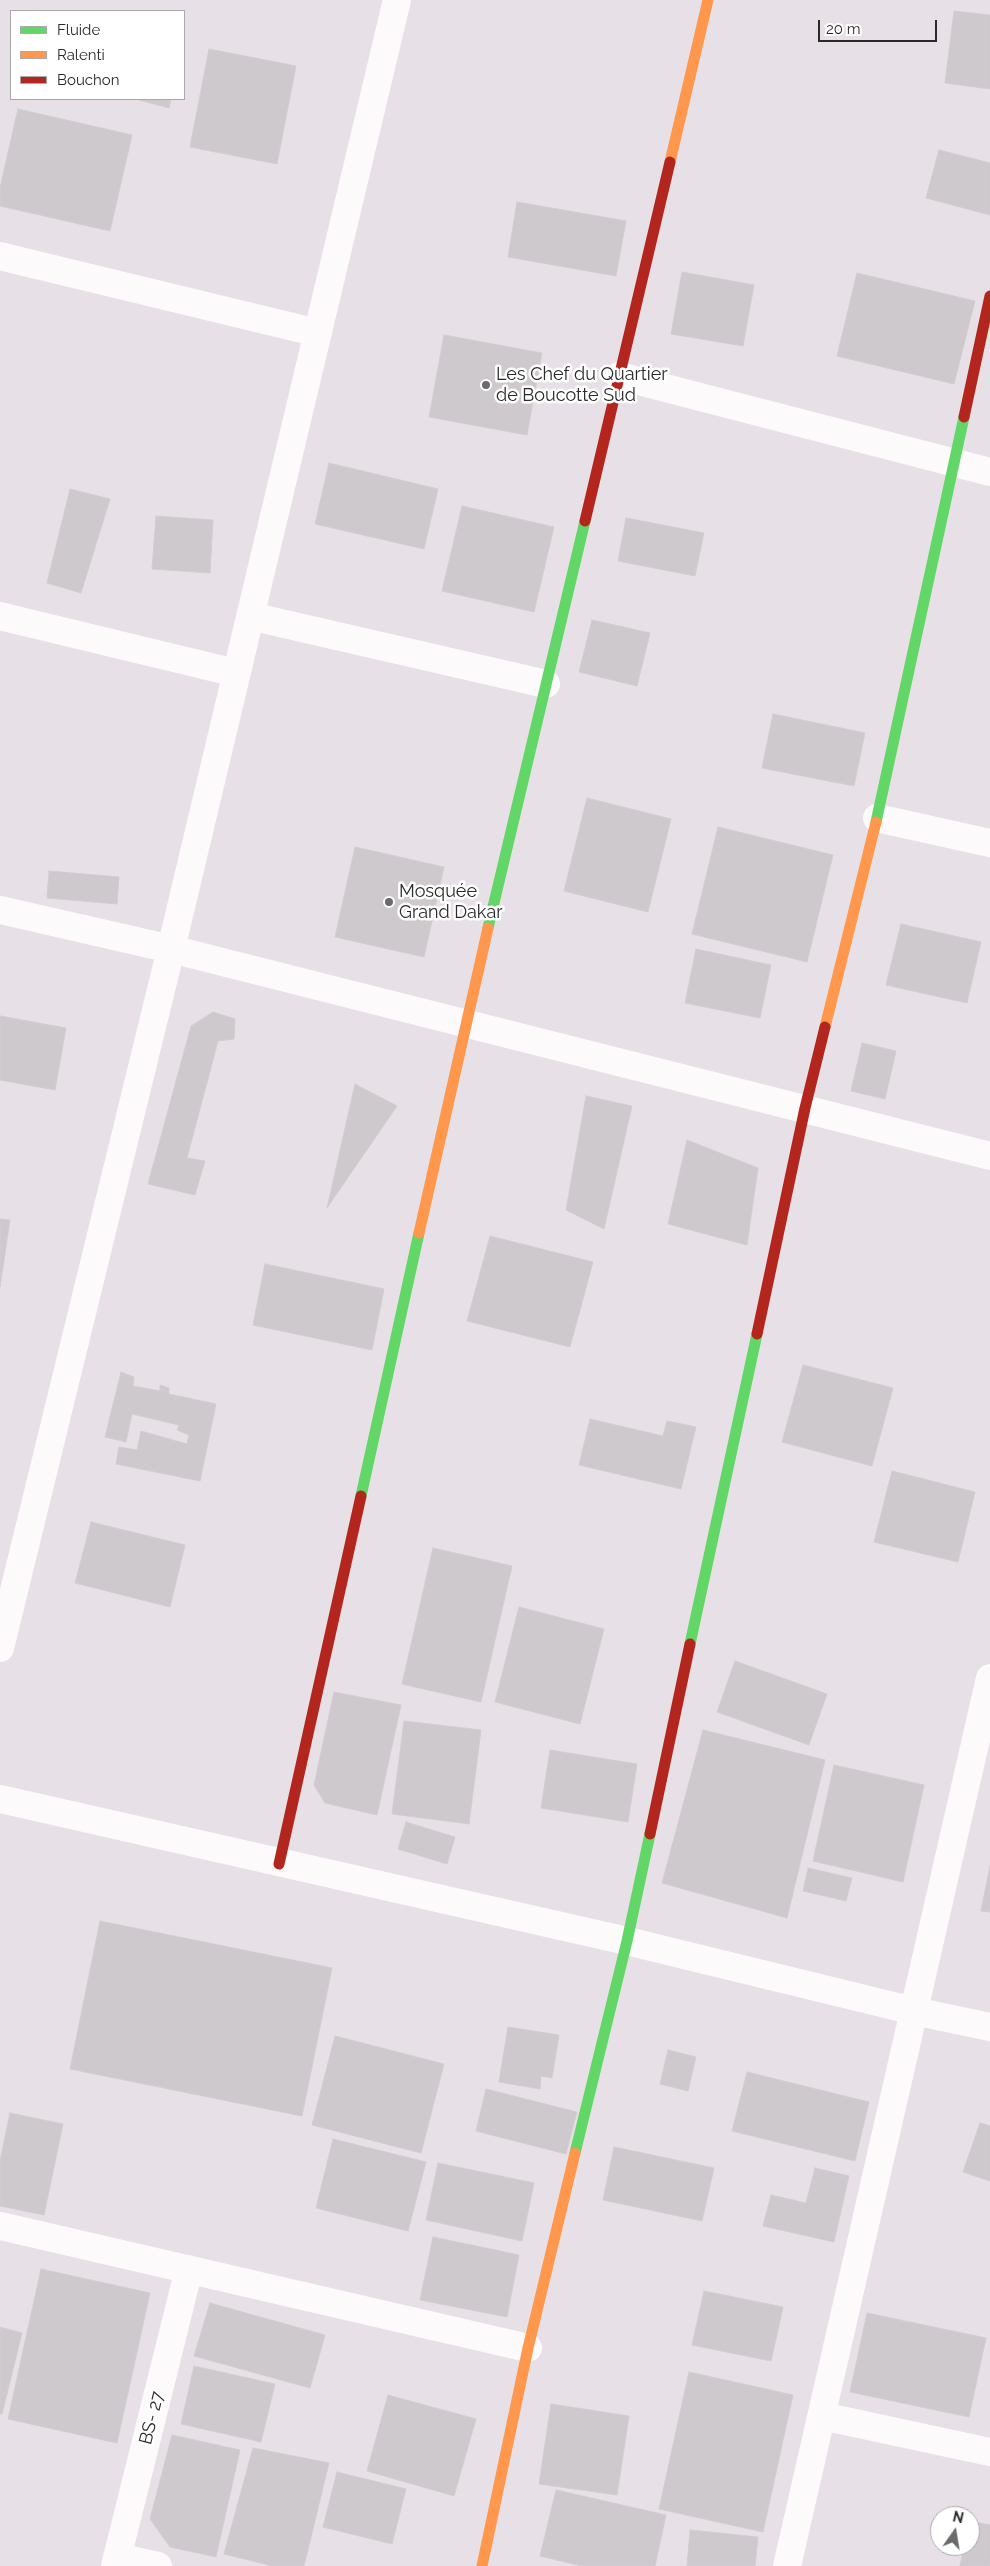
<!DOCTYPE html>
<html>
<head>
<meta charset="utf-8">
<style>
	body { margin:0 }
	#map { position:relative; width:990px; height:2566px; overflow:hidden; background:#e8e0e7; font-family:Raleway,sans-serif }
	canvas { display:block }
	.legend { position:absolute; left:10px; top:10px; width:175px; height:90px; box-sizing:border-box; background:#fff; border:1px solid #aaa; margin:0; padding:6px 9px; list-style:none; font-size:15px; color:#2a2a2a }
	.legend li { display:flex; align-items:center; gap:10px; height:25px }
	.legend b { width:25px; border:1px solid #aaa }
	.north { position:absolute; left:930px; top:2506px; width:50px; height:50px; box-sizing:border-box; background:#fff; border:1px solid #aaa; border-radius:50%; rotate:13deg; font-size:14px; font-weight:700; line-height:20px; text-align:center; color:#2a2a2a }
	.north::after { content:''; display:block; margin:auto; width:18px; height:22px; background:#6c6a6c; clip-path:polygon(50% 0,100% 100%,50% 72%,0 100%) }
	.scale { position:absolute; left:818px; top:20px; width:119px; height:22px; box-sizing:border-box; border:2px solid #2a2a2a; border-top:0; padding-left:6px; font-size:15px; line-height:18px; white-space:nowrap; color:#2a2a2a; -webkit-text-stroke:4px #fff; paint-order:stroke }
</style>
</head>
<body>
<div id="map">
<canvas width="990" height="2566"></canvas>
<ul class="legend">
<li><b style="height:6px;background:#63d668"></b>Fluide</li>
<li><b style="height:6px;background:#ff974d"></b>Ralenti</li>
<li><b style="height:6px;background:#b3261e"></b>Bouchon</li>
</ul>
<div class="north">N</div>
<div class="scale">20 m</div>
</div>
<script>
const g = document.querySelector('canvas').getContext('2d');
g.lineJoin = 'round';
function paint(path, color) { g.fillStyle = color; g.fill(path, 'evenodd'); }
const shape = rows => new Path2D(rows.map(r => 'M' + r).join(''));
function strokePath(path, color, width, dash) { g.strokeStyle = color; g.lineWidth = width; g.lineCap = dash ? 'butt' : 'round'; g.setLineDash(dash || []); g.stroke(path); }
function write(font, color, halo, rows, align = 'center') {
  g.font = font + ' Raleway,sans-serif'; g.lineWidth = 5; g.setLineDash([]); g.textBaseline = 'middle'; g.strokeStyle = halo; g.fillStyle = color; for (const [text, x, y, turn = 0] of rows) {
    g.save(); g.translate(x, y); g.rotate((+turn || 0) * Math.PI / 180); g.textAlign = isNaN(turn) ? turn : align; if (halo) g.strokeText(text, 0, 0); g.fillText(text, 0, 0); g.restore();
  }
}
const building = shape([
	[954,11,990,15,990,89,945,83,954,11],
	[209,49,296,66,277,164,190,147,209,49],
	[135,99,171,99,169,108,135,99],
	[18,109,132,135,110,231,0,206,0,188,18,109],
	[939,150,990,163,990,215,926,198,939,150],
	[517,202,626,221,616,276,508,257,517,202],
	[682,272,754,285,743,346,671,334,682,272],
	[857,273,975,301,954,384,837,356,857,273],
	[444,335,542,353,527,435,429,417,444,335],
	[329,463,438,489,424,549,315,524,329,463],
	[70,489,110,499,81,593,47,583,70,489],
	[462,506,554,527,534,612,442,591,462,506],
	[156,516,213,520,210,573,152,569,156,516],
	[626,518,704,533,695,576,618,561,626,518],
	[592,620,650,633,637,686,579,672,592,620],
	[773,714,865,733,854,786,762,768,773,714],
	[587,798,671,819,648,912,564,891,587,798],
	[718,827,833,855,807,962,692,934,718,827],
	[355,847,444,867,424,957,335,937,355,847],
	[49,871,119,877,117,904,47,898,49,871],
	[901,924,981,942,967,1003,886,985,901,924],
	[696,949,771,965,760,1018,685,1003,696,949],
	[213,1012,235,1019,234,1039,218,1041,187,1158,205,1161,195,1195,148,1184,191,1026,213,1012],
	[0,1016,66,1028,55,1090,0,1080,0,1016],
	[862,1043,896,1051,885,1099,851,1091,862,1043],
	[355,1084,397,1106,327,1208,355,1084],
	[586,1096,632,1106,604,1229,566,1210,586,1096],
	[687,1140,758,1168,747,1245,668,1224,687,1140],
	[0,1219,10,1220,0,1287,0,1219],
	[490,1236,593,1262,570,1347,467,1321,490,1236],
	[265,1264,384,1289,372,1350,253,1325,265,1264],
	[803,1365,893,1388,872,1466,782,1442,803,1365],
	[121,1372,134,1377,133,1386,160,1391,160,1385,169,1388,169,1394,216,1404,200,1481,116,1464,119,1447,137,1450,141,1431,187,1444,189,1435,177,1430,179,1425,132,1414,126,1442,105,1437,121,1372],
	[590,1419,663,1436,667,1421,696,1427,681,1489,579,1465,590,1419],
	[892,1471,975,1492,958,1562,874,1542,892,1471],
	[91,1522,185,1545,170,1607,75,1583,91,1522],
	[433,1548,512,1566,481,1702,402,1684,433,1548],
	[519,1607,604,1629,580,1724,495,1702,519,1607],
	[735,1661,827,1694,809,1745,717,1712,735,1661],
	[334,1692,401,1705,377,1815,325,1803,314,1785,334,1692],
	[404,1721,481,1730,469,1824,392,1814,404,1721],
	[703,1730,825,1760,787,1918,662,1883,703,1730],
	[550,1750,637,1764,628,1822,541,1808,550,1750],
	[834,1765,924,1785,903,1882,813,1861,834,1765],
	[406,1822,455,1837,447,1864,398,1849,406,1822],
	[990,1866,990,1912,981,1911,990,1866],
	[808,1868,852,1878,846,1901,803,1891,808,1868],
	[100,1921,332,1968,302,2116,70,2069,100,1921],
	[508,2027,559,2035,552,2078,541,2076,540,2089,499,2082,508,2027],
	[335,2036,444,2064,421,2153,312,2125,335,2036],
	[668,2050,696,2057,688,2091,660,2084,668,2050],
	[747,2072,869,2102,855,2161,732,2131,747,2072],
	[486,2089,577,2112,566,2154,476,2131,486,2089],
	[10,2113,63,2124,44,2215,0,2206,0,2161,10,2113],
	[980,2123,990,2126,990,2181,963,2172,980,2123],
	[333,2139,426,2162,408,2231,316,2208,333,2139],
	[614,2147,714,2168,702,2221,603,2200,614,2147],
	[438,2163,534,2183,522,2241,426,2220,438,2163],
	[815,2168,849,2176,834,2242,763,2226,771,2195,806,2203,815,2168],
	[433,2237,519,2255,507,2317,420,2300,433,2237],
	[41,2269,150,2293,117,2443,8,2419,41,2269],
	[704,2291,783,2307,771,2361,692,2345,704,2291],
	[210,2303,325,2335,310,2388,194,2356,210,2303],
	[867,2313,986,2338,969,2417,850,2392,867,2313],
	[0,2327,22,2333,2,2414,0,2414,0,2327],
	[194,2366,275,2384,261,2442,181,2424,194,2366],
	[689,2372,793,2395,763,2532,659,2509,689,2372],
	[388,2395,476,2419,454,2496,367,2471,388,2395],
	[551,2404,629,2416,617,2495,539,2484,551,2404],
	[172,2435,240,2450,216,2557,170,2547,150,2519,172,2435],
	[253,2448,329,2463,304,2566,273,2566,224,2554,253,2448],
	[337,2472,406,2489,392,2544,323,2527,337,2472],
	[556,2490,666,2515,655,2566,582,2566,540,2556,556,2490],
	[970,2521,990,2525,990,2566,960,2566,964,2546,970,2546,970,2521],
	[690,2530,758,2537,755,2566,687,2566,690,2530]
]);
const street = shape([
	[0,256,318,333],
	[619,376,990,472],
	[0,616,236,673],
	[250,616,546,684],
	[877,818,990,843],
	[0,910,171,949,990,1156],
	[0,1648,171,949,397,0],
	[0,1799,627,1941,914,2011,990,2027],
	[0,2226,528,2348],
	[822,2416,990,2452],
	[117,2557,158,2566],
	[115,2566,189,2269],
	[787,2566,990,1678]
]);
const fast = shape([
	[876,822,964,417],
	[488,928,585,521],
	[361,1496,419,1233],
	[690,1644,757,1334],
	[575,2153,627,1941,650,1834]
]);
const slow = shape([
	[670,162,708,0],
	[825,1027,876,822],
	[419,1233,488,928],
	[482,2566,528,2348,575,2153]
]);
const jam = shape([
	[964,417,990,296],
	[585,521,670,162],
	[757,1334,805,1108,825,1027],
	[650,1834,690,1644],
	[279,1864,361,1496]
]);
const markers = [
	[486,385,5,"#6c6a6c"],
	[389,902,5,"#6c6a6c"]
];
const poiNames = [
	["Les Chef du Quartier",496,375],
	["de Boucotte Sud",496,396],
	["Mosquée",399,892],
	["Grand Dakar",399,913]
];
const streetNames = [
	["BS- 27",152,2418,-76]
];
paint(building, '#cec9cd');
strokePath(building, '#d3ccd2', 1);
strokePath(street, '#fcfafb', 28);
strokePath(fast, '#63d668', 11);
strokePath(slow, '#ff974d', 11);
strokePath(jam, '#b3261e', 11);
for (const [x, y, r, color] of markers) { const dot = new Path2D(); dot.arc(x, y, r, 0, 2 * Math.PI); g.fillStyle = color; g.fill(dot); strokePath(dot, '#fff', 2); }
write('18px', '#2a2a2a', '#fff', poiNames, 'left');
write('18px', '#2a2a2a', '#fff', streetNames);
</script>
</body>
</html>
